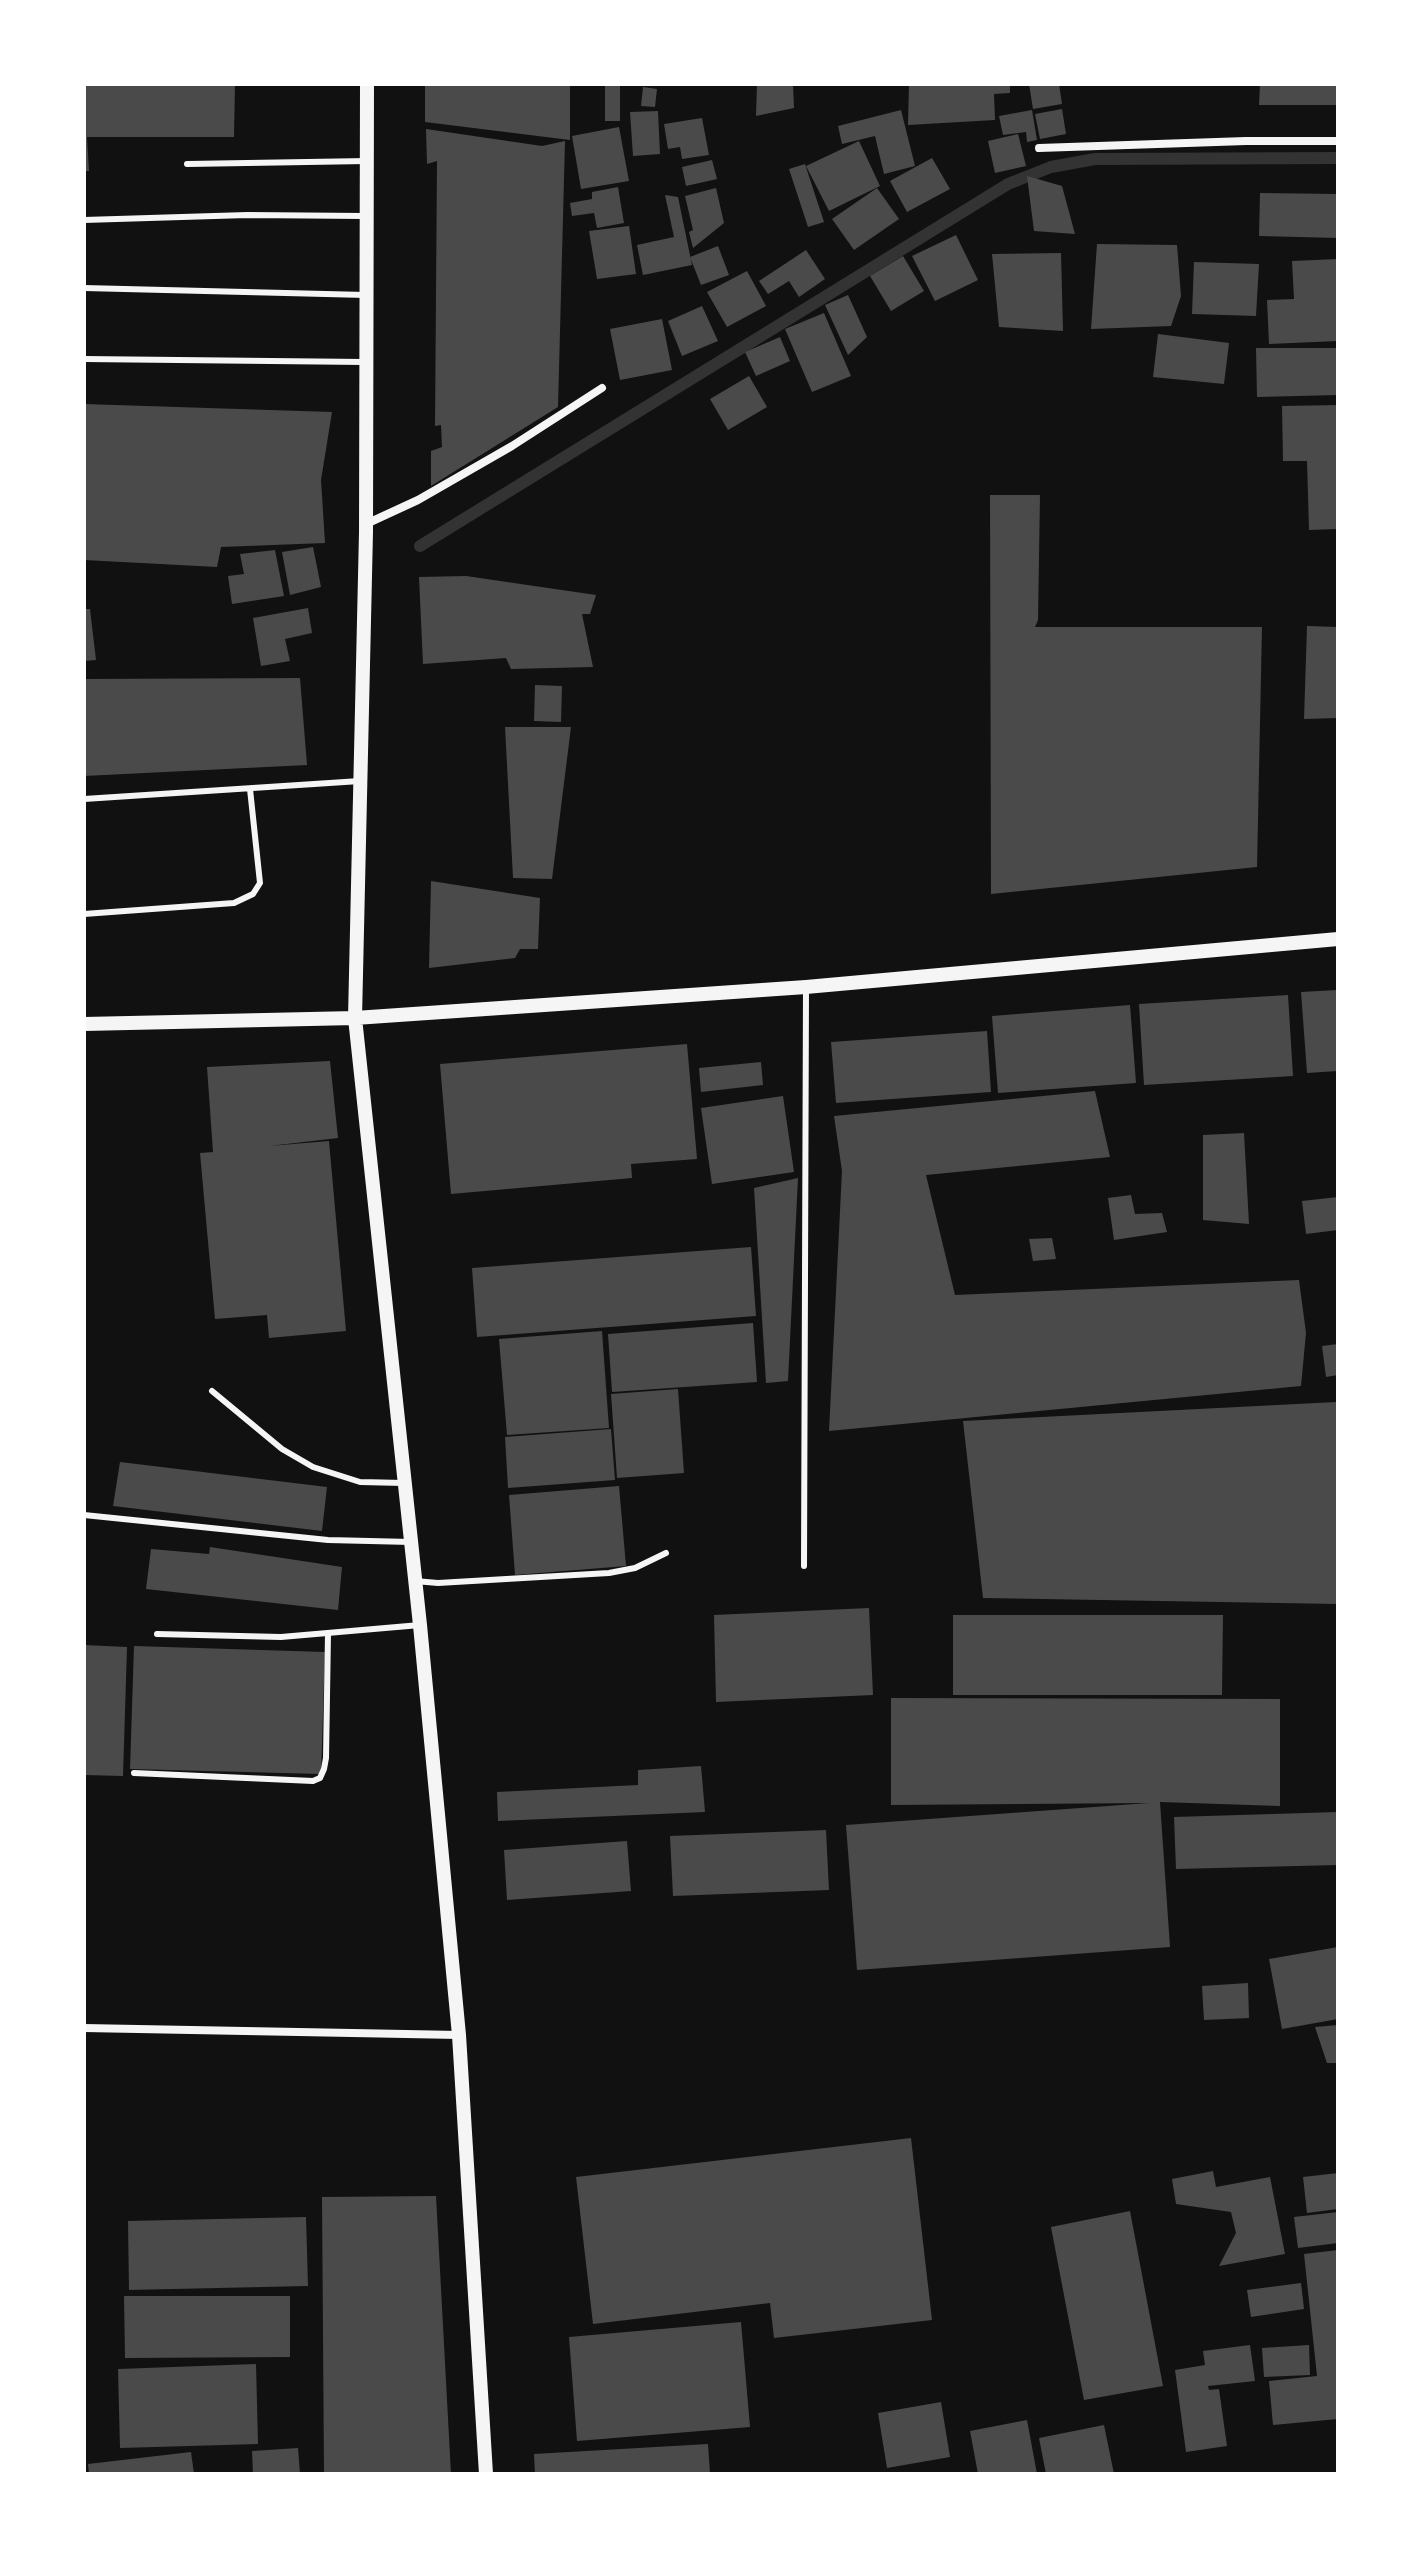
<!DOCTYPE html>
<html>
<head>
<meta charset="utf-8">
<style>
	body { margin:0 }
	#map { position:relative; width:1422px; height:2558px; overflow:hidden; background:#111; font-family:"Sofia Sans Condensed",sans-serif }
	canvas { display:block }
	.frame { position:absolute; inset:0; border:86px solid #fff; pointer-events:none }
</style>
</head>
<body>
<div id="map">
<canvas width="1422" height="2558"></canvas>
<div class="frame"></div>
</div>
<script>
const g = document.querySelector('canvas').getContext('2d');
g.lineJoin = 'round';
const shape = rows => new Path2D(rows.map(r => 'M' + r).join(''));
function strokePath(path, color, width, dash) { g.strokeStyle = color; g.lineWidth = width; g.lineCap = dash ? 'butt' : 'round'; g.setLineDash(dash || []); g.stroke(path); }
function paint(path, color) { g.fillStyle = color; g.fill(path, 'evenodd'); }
const stream = shape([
	[420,546,1008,184,1051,167,1095,159,1338,158]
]);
const building = shape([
	[84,84,235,84,234,137,87,137,89,171,84,171],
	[425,84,570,84,570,140,425,122],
	[605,84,620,84,620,121,605,121],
	[757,84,793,84,794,108,756,116],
	[909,84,1010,84,1010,93,994,94,995,120,908,125],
	[1029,84,1059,84,1062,104,1033,109],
	[1260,84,1338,84,1338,105,1259,105],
	[643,87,657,89,655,107,641,106],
	[1062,109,1066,134,1040,139,1035,114],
	[901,110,915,166,884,174,875,136,842,144,838,126],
	[1032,110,1037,140,1027,142,1026,132,1003,135,999,116],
	[658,111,660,154,633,156,630,112],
	[702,118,709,155,682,159,680,147,668,149,664,124],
	[619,127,629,181,581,189,572,136],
	[426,129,542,146,565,141,558,407,431,486,431,451,442,447,441,425,435,426,437,161,427,164],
	[1018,134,1026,166,995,173,988,141],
	[859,141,880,186,829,211,806,166],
	[932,158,950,189,907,212,890,181],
	[712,160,717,179,686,186,682,167],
	[805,164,824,222,808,227,789,169],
	[1027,176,1062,186,1075,234,1034,231],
	[618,187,624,223,597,228,594,213,572,216,570,203,592,199,592,192],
	[716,188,724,223,693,248,689,232,693,230,685,196],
	[877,188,899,219,854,250,832,219],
	[1260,193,1338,194,1338,238,1259,236],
	[665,195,678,197,692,265,643,275,637,245,674,237],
	[629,226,636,274,597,279,589,231],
	[956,235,978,280,935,301,912,256],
	[1097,244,1177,245,1181,296,1171,326,1091,329],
	[718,246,729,275,701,285,690,257],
	[806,250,825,279,799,297,789,281,768,294,759,281],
	[1061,253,1063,331,999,327,992,254],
	[903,256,924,291,891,311,870,276],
	[1338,259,1338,341,1269,344,1267,300,1294,299,1292,261],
	[1194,262,1259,264,1256,316,1192,314],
	[747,271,766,306,727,327,707,292],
	[848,295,867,337,848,355,825,305],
	[702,306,718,341,682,356,668,321],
	[824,313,851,376,812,392,785,329],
	[662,319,672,370,620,380,610,329],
	[1158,334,1229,343,1224,384,1153,377],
	[780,337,790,361,756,376,745,352],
	[1256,348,1338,348,1338,395,1257,397],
	[749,376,767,407,728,430,710,399],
	[84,404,332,412,321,480,325,543,221,547,217,567,84,560],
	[1338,405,1338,529,1309,530,1307,461,1283,461,1282,406],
	[990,495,1040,495,1038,620,1035,627,1262,627,1257,867,991,894],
	[313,547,321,587,290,595,282,552],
	[275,550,284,596,232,604,228,576,244,574,240,554],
	[466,576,596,595,590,614,582,614,593,667,511,669,506,658,423,664,419,577],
	[308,608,312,633,285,639,290,661,261,666,253,618],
	[84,609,90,609,96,660,84,661],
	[1307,626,1338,627,1338,718,1304,719],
	[300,678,307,765,84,776,84,679],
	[535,685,562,686,561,722,534,721],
	[505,727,571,727,552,879,513,878],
	[431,881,540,898,538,949,520,949,515,958,429,968],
	[1338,990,1338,1071,1307,1073,1301,992],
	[1288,995,1293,1076,1144,1085,1139,1004],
	[1130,1005,1136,1083,998,1093,992,1016],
	[987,1031,991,1092,836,1103,831,1042],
	[687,1044,697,1159,631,1164,632,1178,451,1194,440,1064],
	[330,1061,338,1138,269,1146,329,1141,346,1331,269,1338,267,1315,215,1319,200,1153,213,1152,207,1067],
	[761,1062,763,1085,701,1092,699,1068],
	[1095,1091,1110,1157,926,1175,955,1295,1299,1280,1306,1333,1301,1386,829,1431,842,1171,834,1116],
	[783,1096,794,1172,712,1184,701,1108],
	[1244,1133,1249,1224,1203,1220,1203,1135],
	[798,1178,788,1381,766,1383,754,1188],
	[1131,1195,1135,1214,1162,1213,1167,1232,1114,1240,1108,1198],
	[1338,1197,1338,1230,1306,1234,1302,1201],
	[1052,1238,1056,1259,1033,1261,1029,1239],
	[751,1247,756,1316,477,1337,472,1268],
	[753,1323,757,1382,612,1392,608,1334],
	[602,1331,609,1428,507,1435,499,1339],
	[1338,1344,1338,1375,1326,1377,1322,1346],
	[678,1389,684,1473,617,1478,611,1394],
	[1336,1402,1338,1604,983,1598,963,1421],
	[611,1429,615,1480,508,1488,505,1437],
	[120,1462,327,1487,322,1531,113,1506],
	[619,1486,626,1566,515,1575,509,1495],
	[210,1547,342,1567,338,1610,146,1589,151,1549,209,1554],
	[869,1608,873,1695,716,1702,714,1615],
	[953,1615,1223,1615,1222,1695,953,1695],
	[84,1645,127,1647,123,1776,84,1775],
	[134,1646,325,1652,321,1774,130,1769],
	[891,1698,1280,1699,1280,1806,1160,1802,1170,1947,857,1970,846,1825,1149,1803,891,1805],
	[701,1766,705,1812,498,1821,497,1792,638,1785,638,1770],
	[1338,1812,1338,1865,1176,1869,1174,1817],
	[826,1830,829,1890,673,1896,670,1836],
	[627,1841,631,1891,507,1900,504,1850],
	[1338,1947,1338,2019,1282,2029,1269,1959],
	[1248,1983,1249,2018,1204,2020,1202,1986],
	[1338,2025,1338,2063,1327,2063,1315,2027],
	[911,2138,932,2320,774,2338,770,2303,593,2324,576,2177],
	[1213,2171,1216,2187,1270,2177,1285,2254,1219,2266,1236,2233,1231,2212,1176,2204,1172,2179],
	[1338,2173,1338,2209,1307,2213,1303,2177],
	[436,2196,451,2474,324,2474,322,2197],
	[1130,2211,1163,2386,1084,2400,1051,2227],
	[1338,2212,1338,2243,1298,2248,1294,2217],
	[306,2217,308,2286,129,2290,128,2221],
	[1338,2250,1338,2419,1273,2425,1269,2381,1317,2376,1304,2254],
	[1301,2283,1304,2309,1251,2317,1247,2290],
	[124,2296,290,2296,290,2357,125,2358],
	[741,2322,750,2427,577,2441,569,2337],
	[1250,2345,1255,2381,1208,2386,1209,2390,1219,2389,1227,2446,1186,2452,1175,2370,1205,2365,1203,2351],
	[1309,2345,1310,2375,1264,2377,1262,2348],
	[256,2364,258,2444,120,2448,118,2369],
	[941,2402,950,2457,887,2468,878,2413],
	[1027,2420,1037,2474,978,2474,970,2431],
	[1104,2425,1114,2474,1046,2474,1039,2438],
	[708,2444,710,2474,535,2474,534,2454],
	[298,2448,300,2474,253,2474,252,2451],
	[191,2452,194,2474,89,2474,88,2464]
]);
const service = shape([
	[187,164,367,161],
	[84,220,247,215,364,216],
	[84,288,366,295],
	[84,359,364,362],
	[84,799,360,781],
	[84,914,234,903,253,894,260,883,250,789],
	[212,1391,282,1449,313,1467,360,1482,404,1483],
	[84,1515,328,1540,411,1542],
	[804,1566,806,987],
	[415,1581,438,1583,609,1573,635,1568,666,1553],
	[157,1634,281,1637,420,1625],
	[134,1773,313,1781,320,1778,324,1769,326,1758,328,1634]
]);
const minor = shape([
	[1039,148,1246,141,1338,141],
	[366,524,418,500,512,446,602,388],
	[84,2028,459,2035]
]);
const tertiary = shape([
	[367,84,366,532,355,1018,420,1625,459,2035,486,2474],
	[84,1024,355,1018,806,987,1338,939]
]);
strokePath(stream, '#333', 12);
paint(building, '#4a4a4a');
strokePath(service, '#f5f5f5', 6);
strokePath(minor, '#f5f5f5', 8);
strokePath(tertiary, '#f5f5f5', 14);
</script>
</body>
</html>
